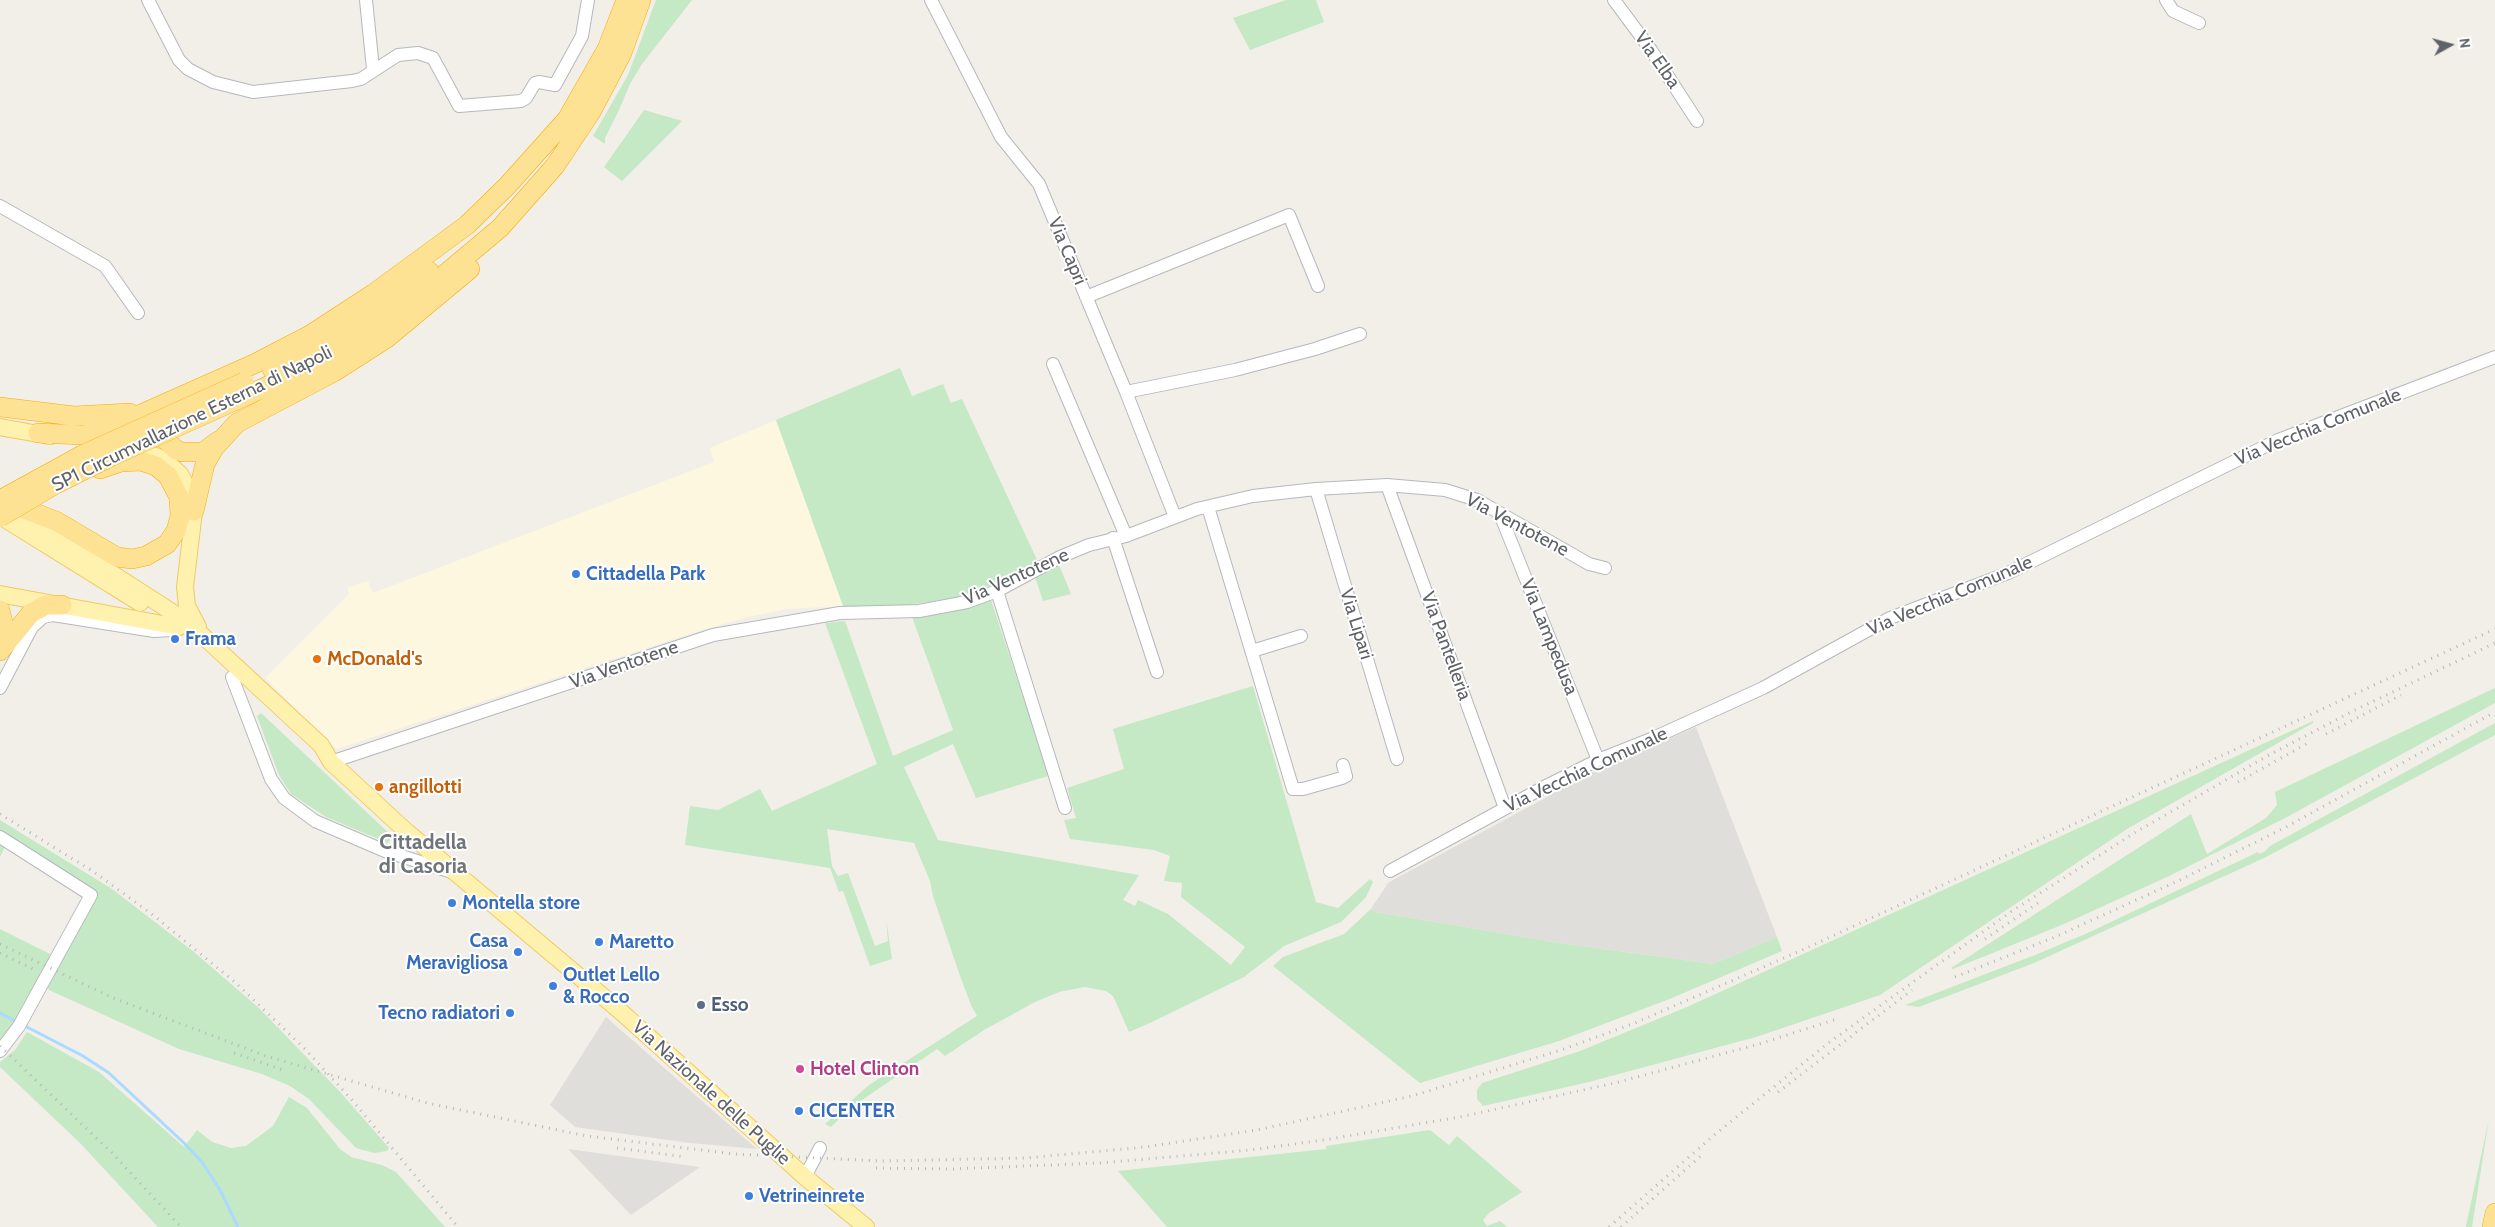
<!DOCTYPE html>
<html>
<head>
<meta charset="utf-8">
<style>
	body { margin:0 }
	#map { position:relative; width:2495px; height:1227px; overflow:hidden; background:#f1efe8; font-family:Cabin,sans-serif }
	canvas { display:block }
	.north { position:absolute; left:2425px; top:20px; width:50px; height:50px; -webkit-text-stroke:4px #fff; paint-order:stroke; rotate:83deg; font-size:14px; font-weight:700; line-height:20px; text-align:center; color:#5f6368 }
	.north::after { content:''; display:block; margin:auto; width:18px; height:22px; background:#5f6368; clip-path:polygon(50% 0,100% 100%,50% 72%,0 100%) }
</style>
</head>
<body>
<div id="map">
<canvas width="2495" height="1227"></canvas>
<div class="north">N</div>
</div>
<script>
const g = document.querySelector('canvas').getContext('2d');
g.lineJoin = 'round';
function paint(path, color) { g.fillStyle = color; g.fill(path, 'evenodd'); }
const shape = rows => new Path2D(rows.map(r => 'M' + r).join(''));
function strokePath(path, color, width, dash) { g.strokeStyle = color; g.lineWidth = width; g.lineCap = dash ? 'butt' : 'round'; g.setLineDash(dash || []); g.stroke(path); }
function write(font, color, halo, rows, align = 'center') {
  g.font = font + ' Cabin,sans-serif'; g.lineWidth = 4; g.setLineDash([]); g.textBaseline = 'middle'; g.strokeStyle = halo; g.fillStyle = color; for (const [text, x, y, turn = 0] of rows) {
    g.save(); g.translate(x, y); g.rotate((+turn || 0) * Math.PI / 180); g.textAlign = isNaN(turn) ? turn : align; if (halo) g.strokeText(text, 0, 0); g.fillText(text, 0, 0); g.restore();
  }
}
const commercial = shape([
	[776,420,843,606,786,609,748,617,696,632,336,749,265,678,349,594,347,588,368,581,373,593,714,462,710,448]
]);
const industrial = shape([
	[1696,727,1777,937,1713,964,1559,943,1376,912,1371,909,1388,883,1393,880,1549,796,1551,790],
	[606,1017,757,1149,690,1143,575,1127,550,1105],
	[568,1149,685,1165,700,1167,631,1215]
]);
const green = shape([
	[656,0,692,0,642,64,630,84,619,110,605,138,605,144,593,136,628,75],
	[1286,0,1316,0,1324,22,1250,50,1233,18],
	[644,110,682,121,622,181,604,167],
	[900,368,912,396,943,384,951,403,962,399,1038,562,968,596,901,606,843,606,776,420],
	[1059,565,1071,594,1043,601,1035,577],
	[991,600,1025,703,1029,707,1044,750,1048,776,976,798,953,744,904,767,938,840,1139,875,1123,900,1135,906,1138,900,1168,914,1231,965,1245,947,1181,897,1182,883,1164,881,1170,856,1154,850,1070,839,1064,820,1076,818,1067,788,1124,769,1113,729,1253,686,1316,902,1338,908,1370,879,1373,882,1366,897,1341,922,1284,946,1244,977,1152,1022,1129,1032,1113,996,1106,991,1085,987,1059,992,1035,1002,984,1030,945,1056,937,1049,850,1108,831,1127,825,1124,869,1085,977,1016,971,1005,959,973,933,896,930,881,914,843,827,829,832,866,838,876,848,873,875,946,888,941,886,918,892,959,870,966,843,891,839,892,830,868,685,845,690,806,718,810,760,789,772,811,877,764,825,623,845,621,893,756,953,730,912,617],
	[2495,688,2495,703,2287,817,2167,877,2064,924,1953,969,1951,968,2191,814,2207,854,2266,818,2277,805,2275,792],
	[261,713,392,836,388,843,326,817,291,794,279,775,257,716],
	[2313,721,2313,723,2127,829,1880,995,1756,1037,1589,1082,1483,1106,1477,1099,1477,1090,1482,1083,1580,1051,1687,1007],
	[2495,723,2495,735,2264,858,2034,963,1919,1007,1905,1005,2035,955,2090,932,2258,852,2259,854,2264,852,2270,846],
	[0,820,112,889,194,952,260,1009,341,1093,389,1148,387,1151,374,1153,356,1148,309,1099,290,1086,262,1074,179,1049,49,990,47,985,95,901,95,897,6,845,0,857],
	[1371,909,1376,912,1559,943,1713,964,1777,937,1782,951,1672,998,1559,1041,1420,1083,1273,966,1283,957,1344,934],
	[0,929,52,955,25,1010,0,1046],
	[27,1032,99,1072,184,1147,197,1130,212,1142,231,1148,246,1146,273,1126,289,1097,307,1108,340,1149,351,1157,382,1165,396,1172,445,1227,158,1227,81,1144,0,1067,0,1062,15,1050],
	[2489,1119,2472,1227,2466,1227,2466,1226],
	[1430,1130,1449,1145,1457,1136,1522,1192,1489,1213,1483,1220,1487,1226,1500,1221,1507,1227,1167,1227,1118,1171,1326,1149,1326,1146]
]);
const stream = shape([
	[0,1013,17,1022],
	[23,1025,83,1056,109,1073,184,1143,202,1162,220,1190,238,1227]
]);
const minor = shape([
	[148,0,179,60,188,69,213,82,253,92,352,81,361,79,398,55,418,53,433,58,459,106,521,101,526,98,535,83,539,82,555,85,582,36,588,0],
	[366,0,373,69],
	[931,0,1001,137,1039,184,1126,392,1175,517],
	[1614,0,1651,50,1697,121],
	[2166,0,2173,11,2199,23],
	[0,206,105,266,138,313],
	[1086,297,1289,215,1318,286],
	[1053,364,1126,536],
	[1126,392,1235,370,1315,349,1360,334],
	[1387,485,1505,808],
	[1316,489,1397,759],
	[1208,507,1293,789,1303,789,1342,778,1346,776,1343,765],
	[1500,514,1598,760],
	[1113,538,1157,672],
	[997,591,1065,808],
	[1252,651,1301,636],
	[232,677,271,779,284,798,315,821,385,851,452,872],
	[0,688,32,627,43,617,53,615,154,631,172,630],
	[331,762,713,635,840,613,919,611,967,602,997,591,1060,557,1089,545,1126,536,1197,509,1253,496,1316,489,1387,485,1445,490,1477,500,1589,564,1605,568],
	[0,837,91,895,19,1026,0,1051],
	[1390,871,1548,785,1598,760,1651,739,1763,688,1890,618,2008,573,2278,440,2495,357],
	[805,1177,820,1148]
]);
const major = shape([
	[0,427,50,436],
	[131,451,156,456,166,461,180,474,190,492,194,511,185,587,187,606,198,627],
	[15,511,189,623,321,745,331,762,407,832,619,1010,805,1177,866,1227],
	[0,516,140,603],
	[0,594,179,627]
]);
const highway = shape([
	[562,128,607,49,626,0],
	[272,369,348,328,429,271],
	[250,394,308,367,356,339,438,280,500,228,555,166,591,112,622,53,641,0],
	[0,407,74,416,130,413],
	[161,420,161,429,165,439,176,450,182,452,203,452,218,441],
	[38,433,83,435,103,431,254,364,310,335,373,294,467,225,507,186,568,118],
	[6,502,56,521,117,557,132,559,146,556,167,544,176,531,180,516,179,497,168,476,156,466,141,461,121,462,100,469],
	[194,511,205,464,214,448,237,423,334,372,387,338,470,269],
	[0,610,4,627,0,646],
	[0,651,31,613,46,605,62,605],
	[2492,1227,2495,1213]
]);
const rail = shape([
	[2326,734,2401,695],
	[2238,782,2308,743],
	[0,814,94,872,153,915,236,983,305,1049,352,1100,458,1227],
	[1985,939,2041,901],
	[0,944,113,998,266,1056,427,1103,587,1136,734,1154,881,1161,1026,1158,1145,1147,1257,1130,1412,1096,1561,1050,1635,1023,1800,951,2495,629],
	[0,953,33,969],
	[1955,977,2055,937,2180,880,2284,828,2495,712],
	[0,1046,112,1153,181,1227],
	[234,1053,286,1071],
	[1778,1092,1912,990],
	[617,1148,686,1157],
	[876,1168,951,1169,1100,1163,1250,1150,1324,1140,1460,1117,1615,1083,1759,1044,1837,1019],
	[1609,1227,1713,1136,1827,1044,2012,911,2136,832,2269,755,2351,712,2495,643],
	[1621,1227,1703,1154]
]);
const highwayBridge = shape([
	[0,500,82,455,244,382],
	[0,517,56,484,110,457,250,394]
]);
const markers = [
	[576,574,5,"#3f7fe0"],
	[175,639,5,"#3f7fe0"],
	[317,659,5,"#e8710a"],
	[379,787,5,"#e8710a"],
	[452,903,5,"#3f7fe0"],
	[599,942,5,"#3f7fe0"],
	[518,952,5,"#3f7fe0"],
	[553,986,5,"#3f7fe0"],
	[701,1005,5,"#5c6f8a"],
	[510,1013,5,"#3f7fe0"],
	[800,1069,5,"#d1479c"],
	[799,1111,5,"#3f7fe0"],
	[749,1196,5,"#3f7fe0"]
];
const streetNames = [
	["Via Elba",1657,60,55],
	["Via Capri",1067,251,67],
	["SP1 Circumvallazione Esterna di Napoli",192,419,-26],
	["Via Vecchia Comunale",2318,427,-22],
	["Via Ventotene",1517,525,28],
	["Via Ventotene",1016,577,-24],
	["Via Vecchia Comunale",1950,596,-23],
	["Via Lipari",1356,624,73],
	["Via Lampedusa",1549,637,68],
	["Via Pantelleria",1446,646,70],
	["Via Ventotene",624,665,-19],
	["Via Vecchia Comunale",1586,770,-25],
	["Via Nazionale delle Puglie",711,1093,42]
];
const shopNames = [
	["Cittadella Park",586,574],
	["Frama",185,639],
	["Montella store",462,903],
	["Casa",508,941,"right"],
	["Meravigliosa",508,963,"right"],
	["Maretto",609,942],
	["Outlet Lello",563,975],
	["& Rocco",563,997],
	["Tecno radiatori",500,1013,"right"],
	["CICENTER",809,1111],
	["Vetrineinrete",759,1196]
];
const foodNames = [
	["McDonald's",327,659],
	["angillotti",389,787]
];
const serviceNames = [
	["Esso",711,1005]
];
const hotelNames = [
	["Hotel Clinton",810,1069]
];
const quarterNames = [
	["Cittadella",423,843],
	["di Casoria",423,867]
];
paint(commercial, '#fef7e0');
paint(industrial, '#e0deda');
paint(green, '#c5e8c5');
strokePath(stream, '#aadaff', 3);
strokePath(minor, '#b5b8bc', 14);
strokePath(major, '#f2c960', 18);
strokePath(highway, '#f9ab00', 20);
strokePath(minor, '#fff', 12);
strokePath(major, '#fff2af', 16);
strokePath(highway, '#fde293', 19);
strokePath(rail, '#b6b7b8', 3, [1, 6]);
strokePath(highwayBridge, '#f9ab00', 20, []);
strokePath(highwayBridge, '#fde293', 19);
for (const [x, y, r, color] of markers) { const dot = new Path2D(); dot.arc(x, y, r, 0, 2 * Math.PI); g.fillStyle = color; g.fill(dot); strokePath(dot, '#fff', 2); }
write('19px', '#5f6368', '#fff', streetNames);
write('bold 19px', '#366cbe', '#fff', shopNames, 'left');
write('bold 19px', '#c56008', '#fff', foodNames, 'left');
write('bold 19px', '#4e5e75', '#fff', serviceNames, 'left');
write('bold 19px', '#b23c85', '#fff', hotelNames, 'left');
write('bold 21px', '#70757a', '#fff', quarterNames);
</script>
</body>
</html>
